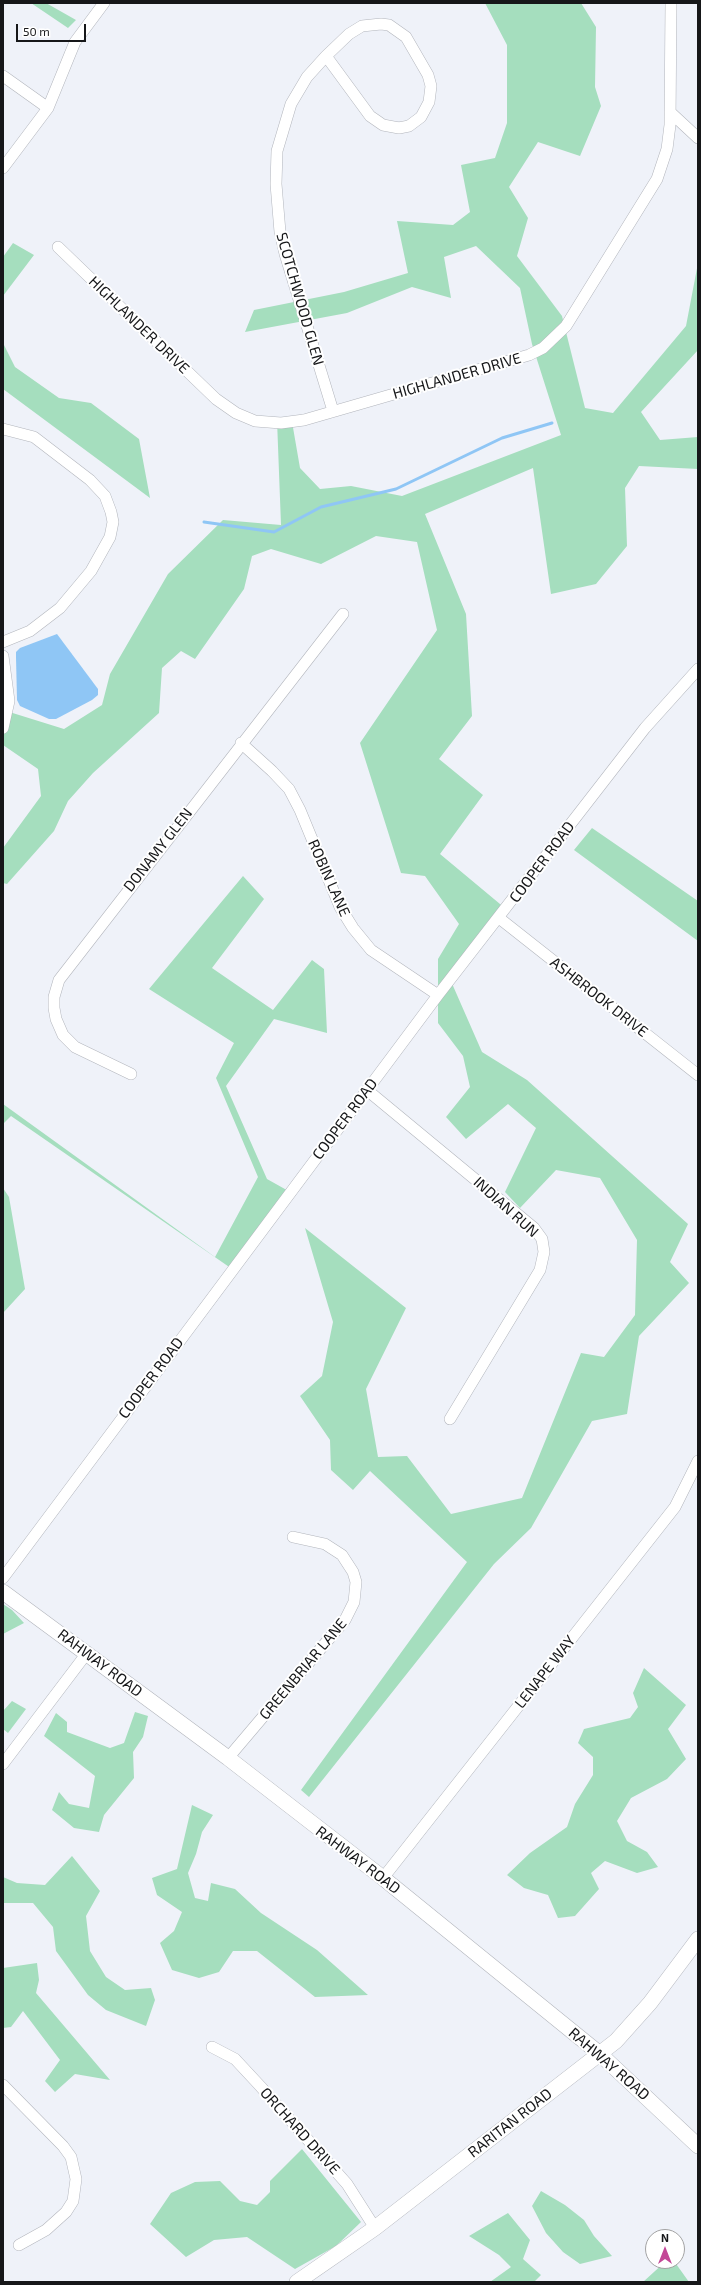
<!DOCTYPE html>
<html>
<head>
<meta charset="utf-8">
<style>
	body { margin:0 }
	#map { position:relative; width:701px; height:2285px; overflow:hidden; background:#eff2f9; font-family:"Exo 2",sans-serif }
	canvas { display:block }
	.frame { position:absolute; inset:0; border:4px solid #161719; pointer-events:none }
	.north { position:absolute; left:645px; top:2229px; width:40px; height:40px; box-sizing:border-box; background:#fff; border:1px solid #a2a2a3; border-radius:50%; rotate:0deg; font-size:11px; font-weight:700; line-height:16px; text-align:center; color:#161719 }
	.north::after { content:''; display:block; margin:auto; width:14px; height:18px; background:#c34797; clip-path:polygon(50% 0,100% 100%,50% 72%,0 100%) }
	.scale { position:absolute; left:16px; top:24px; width:70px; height:18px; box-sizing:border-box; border:2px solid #161719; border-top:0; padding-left:5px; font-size:12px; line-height:14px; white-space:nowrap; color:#161719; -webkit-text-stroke:3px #fff; paint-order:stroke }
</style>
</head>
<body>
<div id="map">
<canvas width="701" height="2285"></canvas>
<div class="frame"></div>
<div class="north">N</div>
<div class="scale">50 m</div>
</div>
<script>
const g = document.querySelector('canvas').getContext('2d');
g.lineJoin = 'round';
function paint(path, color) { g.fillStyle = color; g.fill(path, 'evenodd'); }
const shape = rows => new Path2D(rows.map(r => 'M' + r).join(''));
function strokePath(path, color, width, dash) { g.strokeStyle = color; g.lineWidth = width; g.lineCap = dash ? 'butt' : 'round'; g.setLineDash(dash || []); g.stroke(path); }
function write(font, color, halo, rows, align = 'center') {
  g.font = font + ' "Exo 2",sans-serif'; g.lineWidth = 4; g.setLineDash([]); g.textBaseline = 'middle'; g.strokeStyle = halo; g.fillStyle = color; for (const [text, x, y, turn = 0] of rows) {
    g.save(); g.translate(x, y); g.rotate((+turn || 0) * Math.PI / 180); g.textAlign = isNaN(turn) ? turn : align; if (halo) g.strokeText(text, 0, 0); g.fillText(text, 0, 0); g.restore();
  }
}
const green = shape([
	[31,3,46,3,76,20,68,28],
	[485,3,581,3,596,27,595,87,601,106,580,156,538,142,509,187,528,218,517,256,562,316,585,408,613,413,686,326,698,263,698,350,641,412,660,440,698,437,698,469,639,466,625,488,627,546,596,584,551,594,533,468,425,514,466,614,472,716,439,759,483,795,440,854,506,909,450,979,482,1052,527,1080,688,1224,670,1262,689,1283,639,1336,627,1414,592,1421,531,1528,494,1564,309,1797,301,1790,467,1562,370,1471,353,1490,331,1470,330,1440,300,1396,322,1376,333,1322,305,1228,406,1308,366,1389,378,1457,407,1456,451,1514,522,1498,581,1353,604,1357,635,1315,637,1240,600,1178,556,1170,520,1208,505,1192,536,1128,508,1104,466,1139,446,1117,470,1087,463,1056,438,1023,438,959,459,924,425,876,401,873,360,743,437,630,417,542,376,536,321,564,271,549,252,556,244,589,195,659,181,651,162,668,159,713,93,773,68,801,54,831,7,884,3,883,3,848,41,796,38,769,3,745,3,710,64,729,102,705,110,674,168,574,223,520,281,525,277,420,291,416,300,468,320,489,351,486,402,496,561,435,532,344,520,288,476,246,444,257,451,298,412,287,347,313,245,332,254,310,344,292,408,273,397,221,453,225,470,212,461,165,495,158,507,123,507,45],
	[13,243,34,255,3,296,3,257],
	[3,343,15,367,59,398,91,403,139,439,150,498,3,389],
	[592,828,698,901,698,941,574,850],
	[243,876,264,899,212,968,273,1010,312,960,324,969,327,1033,274,1019,226,1086,267,1179,292,1193,235,1271,11,1116,3,1124,3,1104,215,1257,258,1177,216,1078,234,1043,149,989],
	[3,1188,9,1197,25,1289,3,1313],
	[3,1604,12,1610,24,1623,3,1634],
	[644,1668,686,1705,668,1729,686,1759,667,1779,631,1798,617,1821,627,1841,647,1852,658,1867,637,1873,605,1861,591,1873,599,1889,575,1916,558,1918,548,1895,524,1888,507,1875,530,1853,567,1827,575,1804,593,1775,593,1757,578,1743,584,1729,630,1718,638,1707,633,1693],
	[12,1701,26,1709,8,1733,3,1729,3,1711],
	[135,1712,148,1716,143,1737,133,1752,134,1778,104,1815,99,1832,74,1828,52,1810,59,1792,69,1804,89,1808,95,1776,44,1736,56,1713,67,1722,67,1732,110,1748,124,1743],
	[192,1805,213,1815,202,1832,196,1854,188,1873,195,1898,208,1901,211,1883,235,1889,261,1913,317,1950,368,1995,315,1997,257,1951,233,1951,219,1972,199,1978,172,1970,160,1943,174,1931,182,1912,157,1895,152,1878,177,1869],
	[72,1856,100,1891,86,1916,90,1951,106,1977,125,1990,151,1988,155,2000,146,2026,106,2010,88,1995,56,1951,53,1927,33,1903,3,1903,3,1877,17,1883,45,1885],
	[37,1963,39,1980,36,1993,110,2080,75,2074,55,2092,45,2081,60,2060,23,2011,11,2027,3,2028,3,1968],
	[302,2149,361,2222,336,2246,295,2269,247,2237,214,2240,186,2257,150,2224,171,2193,195,2182,220,2181,240,2201,257,2205,270,2192,270,2181],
	[541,2191,565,2205,584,2220,594,2236,612,2256,580,2264,563,2252,546,2233,532,2206],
	[508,2213,530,2240,523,2259,541,2275,534,2282,490,2282,511,2267,499,2255,469,2236],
	[666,2261,674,2261,689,2282,643,2282]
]);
const water = shape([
	[57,634,98,689,98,695,92,700,56,719,49,719,20,706,17,700,16,657,16,652,20,648]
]);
const stream = shape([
	[204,522,274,532,321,507,396,489,502,438,552,423]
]);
const street = shape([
	[381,24,389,25,406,37,428,75,431,86,429,102,421,117,409,126,399,128,383,125,370,116,326,56,349,34,362,26,381,24],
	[326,56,307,77,291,104,277,151,276,184,280,232,285,254,333,411],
	[3,76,48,108],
	[670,112,698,138],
	[3,168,48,108,75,42,104,3],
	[58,247,216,399,236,413,255,421,281,423,304,420,529,355,543,348,566,326,657,179,667,149,670,125,671,3],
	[3,429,34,437,90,480,105,496,111,512,113,522,110,537,91,571,60,608,30,631,3,642],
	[3,656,9,701,3,728],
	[241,743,272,771,289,789,300,810,340,907,353,928,371,950,438,995],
	[499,918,698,1075],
	[131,1074,75,1047,63,1035,56,1019,54,1008,54,997,59,980,343,614],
	[367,1090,534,1228,542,1239,544,1252,540,1270,450,1419],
	[3,1578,438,995,645,728,698,669],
	[228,1758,345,1620,354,1602,356,1582,353,1572,342,1555,325,1544,293,1537],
	[3,1764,87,1653],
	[383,1878,675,1507,698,1461],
	[212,2047,235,2059,261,2087,347,2184,375,2228],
	[3,2085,63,2146,71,2157,76,2179,73,2201,66,2212,46,2230,19,2245]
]);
const secondary = shape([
	[3,1592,228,1758,383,1878,600,2054,698,2146],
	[297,2282,375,2228,616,2041,650,2003,698,1939]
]);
const streetNames = [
	["SCOTCHWOOD GLEN",300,299,74],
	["HIGHLANDER DRIVE",139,325,44],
	["HIGHLANDER DRIVE",457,376,-16],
	["DONAMY GLEN",158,850,-52],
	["COOPER ROAD",542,862,-53],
	["ROBIN LANE",329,878,66],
	["ASHBROOK DRIVE",599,997,38],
	["COOPER ROAD",345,1119,-53],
	["INDIAN RUN",506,1207,42],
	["COOPER ROAD",151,1378,-53],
	["RAHWAY ROAD",100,1663,37],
	["GREENBRIAR LANE",303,1669,-50],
	["LENAPE WAY",545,1672,-52],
	["RAHWAY ROAD",358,1860,37],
	["RAHWAY ROAD",609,2064,41],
	["RARITAN ROAD",510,2123,-38],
	["ORCHARD DRIVE",300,2131,48]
];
paint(green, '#a5debe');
paint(water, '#8fc6f5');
strokePath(stream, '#8fc6f5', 3);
strokePath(street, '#b2b5bc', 12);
strokePath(secondary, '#b2b5bc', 16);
strokePath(street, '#fff', 11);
strokePath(secondary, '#fff', 15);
write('15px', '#161719', '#fff', streetNames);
</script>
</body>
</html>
